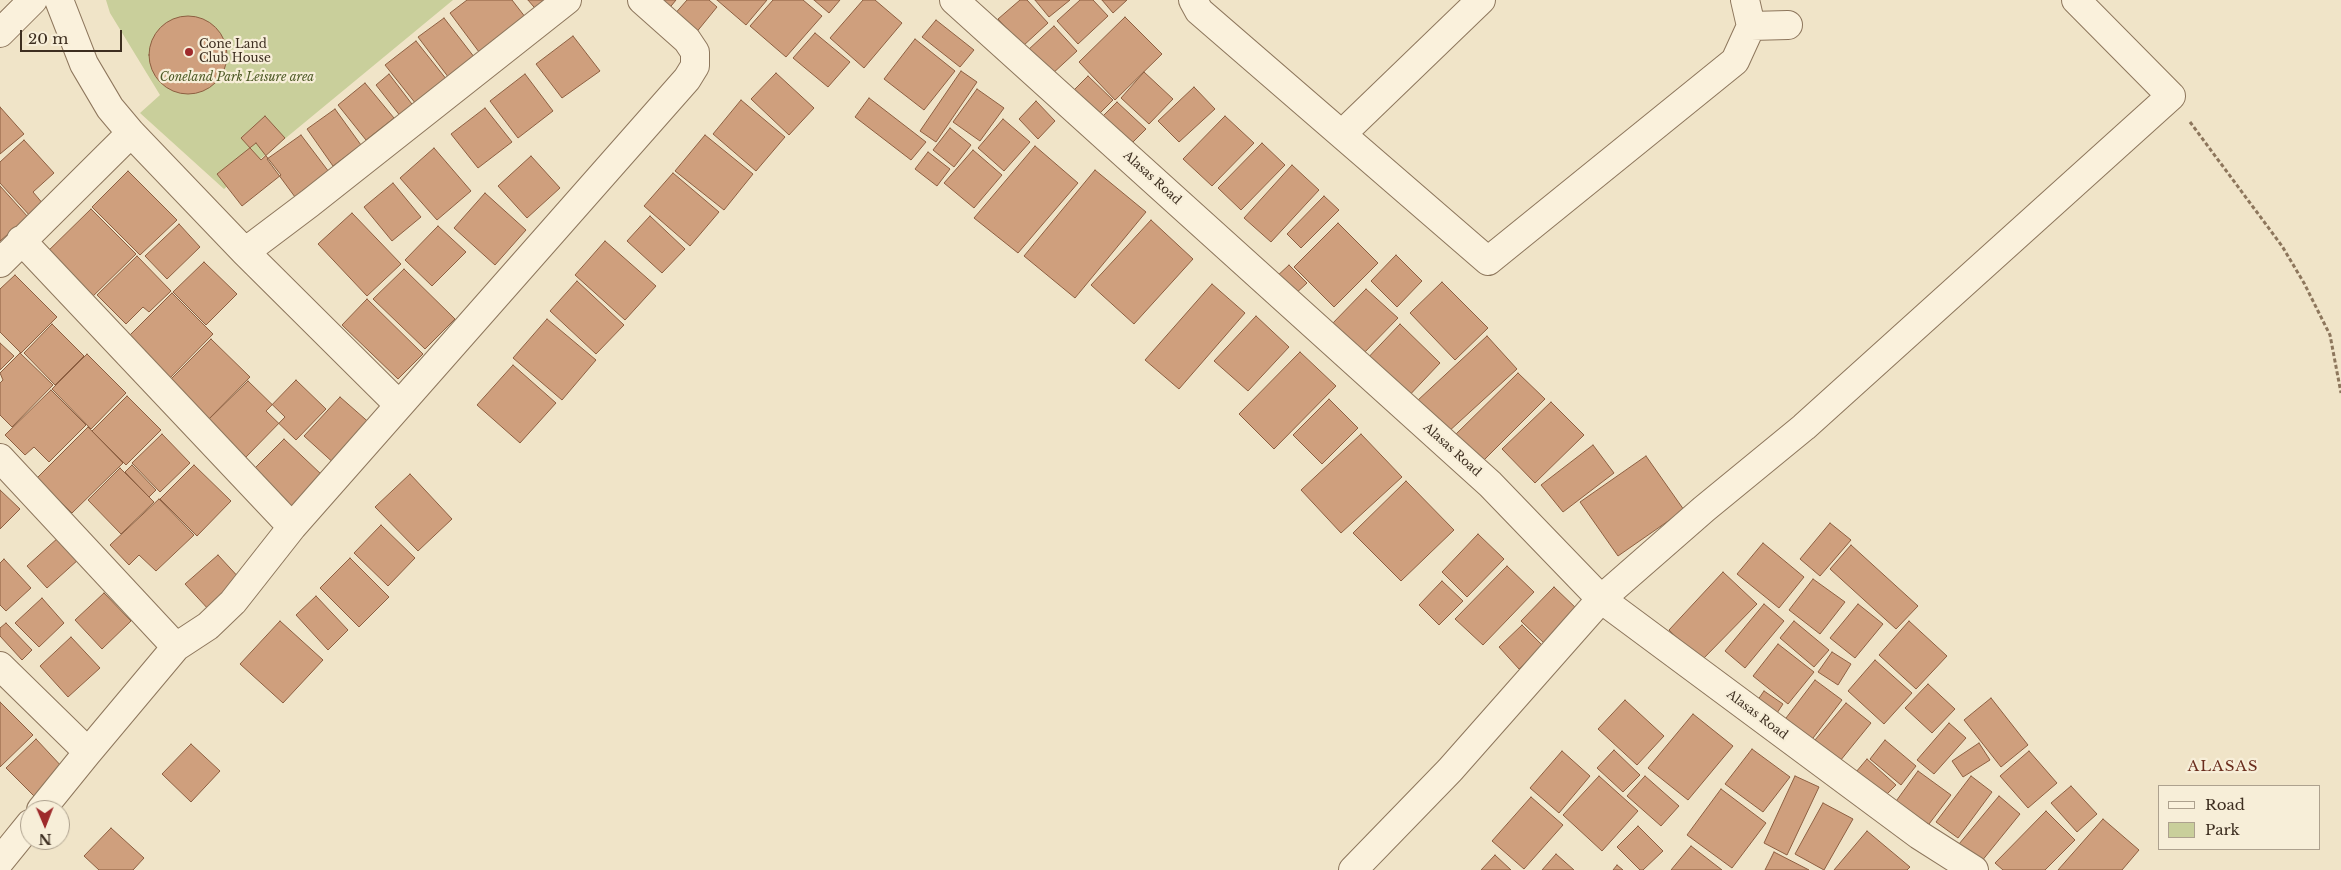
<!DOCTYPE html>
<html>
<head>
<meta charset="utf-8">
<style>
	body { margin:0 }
	#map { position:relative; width:2341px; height:870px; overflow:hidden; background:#f0e4c8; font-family:"Libre Baskerville",serif }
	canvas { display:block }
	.legend { position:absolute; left:2158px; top:785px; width:162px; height:65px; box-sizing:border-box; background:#f7eed8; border:1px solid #ada18e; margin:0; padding:6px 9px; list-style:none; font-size:15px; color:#3d2e20 }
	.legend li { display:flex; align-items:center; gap:10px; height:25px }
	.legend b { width:25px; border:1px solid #ada18e }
	.north { position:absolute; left:20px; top:800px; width:50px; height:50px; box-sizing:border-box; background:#f7eed8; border:1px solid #ada18e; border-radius:50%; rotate:179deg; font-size:14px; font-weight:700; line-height:20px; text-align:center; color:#3d2e20 }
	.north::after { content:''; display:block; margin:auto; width:18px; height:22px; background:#9e2a2b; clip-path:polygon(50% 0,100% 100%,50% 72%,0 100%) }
	.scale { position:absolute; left:20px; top:30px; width:102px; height:22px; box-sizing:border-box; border:2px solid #3d2e20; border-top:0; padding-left:6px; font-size:15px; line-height:18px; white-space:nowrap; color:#3d2e20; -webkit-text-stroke:4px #f7eed8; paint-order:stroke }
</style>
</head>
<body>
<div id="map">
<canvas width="2341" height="870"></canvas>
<ul class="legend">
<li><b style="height:6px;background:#faf1dc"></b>Road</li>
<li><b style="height:14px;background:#c9cf9b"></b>Park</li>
</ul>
<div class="north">N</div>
<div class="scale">20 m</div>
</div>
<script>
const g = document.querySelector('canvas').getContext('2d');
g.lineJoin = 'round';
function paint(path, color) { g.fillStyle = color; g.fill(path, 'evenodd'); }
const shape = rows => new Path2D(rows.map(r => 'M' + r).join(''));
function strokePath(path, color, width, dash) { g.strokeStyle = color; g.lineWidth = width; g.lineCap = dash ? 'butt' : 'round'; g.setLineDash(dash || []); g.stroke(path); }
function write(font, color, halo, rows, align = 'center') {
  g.font = font + ' "Libre Baskerville",serif'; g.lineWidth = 4.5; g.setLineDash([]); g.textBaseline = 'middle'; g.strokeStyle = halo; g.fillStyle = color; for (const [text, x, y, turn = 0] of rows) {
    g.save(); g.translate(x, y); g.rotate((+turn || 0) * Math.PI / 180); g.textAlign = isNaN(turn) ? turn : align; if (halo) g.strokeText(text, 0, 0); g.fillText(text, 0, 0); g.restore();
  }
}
const green = shape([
	[106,0,453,0,224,189,140,113,160,95,110,13]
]);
const building = shape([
	[467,0,512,0,529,22,482,56,450,13,467,0],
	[528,0,555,0,539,13,528,0],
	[654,0,676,0,667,11,654,0],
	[687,0,709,0,717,7,695,34,673,16,687,0],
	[717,0,767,0,746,25,717,0],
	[773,0,803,0,822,16,786,57,750,26,773,0],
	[814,0,840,0,829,13,814,0],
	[863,0,875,0,902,23,864,68,830,38,863,0],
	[1020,0,1027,0,1048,23,1023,46,998,19,1020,0],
	[1035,0,1070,0,1049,17,1035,0],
	[1080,0,1093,0,1108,16,1078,44,1057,21,1080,0],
	[1102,0,1127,0,1113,13,1102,0],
	'149 55a39 39 0 1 1 78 0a39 39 0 1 1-78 0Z',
	[1125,17,1162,54,1115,100,1079,62,1125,17],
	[444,18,478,62,452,82,418,37,444,18],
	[936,20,974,50,960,67,922,37,936,20],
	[1054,26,1077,51,1051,75,1028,50,1054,26],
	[815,33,850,62,828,87,793,58,815,33],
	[573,36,600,71,562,98,536,64,573,36],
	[915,39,955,71,924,110,884,79,915,39],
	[416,41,447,80,416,104,385,65,416,41],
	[961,71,977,82,936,142,920,131,961,71],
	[1144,72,1173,99,1149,124,1121,98,1144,72],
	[776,73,814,108,789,135,751,99,776,73],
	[389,74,418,112,405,122,376,85,389,74],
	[525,74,553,111,518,138,490,101,525,74],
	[1088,76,1113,100,1095,118,1070,94,1088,76],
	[365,83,394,118,366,140,338,105,365,83],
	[1194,87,1215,109,1179,142,1158,121,1194,87],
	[977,89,1004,108,980,141,953,122,977,89],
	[869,98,926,142,911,160,855,117,869,98],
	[741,100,785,137,756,171,713,134,741,100],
	[1036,101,1055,121,1038,139,1019,119,1036,101],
	[1117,102,1146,129,1128,147,1099,120,1117,102],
	[0,107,24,134,0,154,0,107],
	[485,108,512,142,478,168,451,134,485,108],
	[335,109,361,145,333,166,307,129,335,109],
	[265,116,285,138,261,160,241,138,265,116],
	[1225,116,1254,143,1212,186,1183,159,1225,116],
	[1003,119,1030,142,1004,171,978,148,1003,119],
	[950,128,971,145,954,167,933,150,950,128],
	[301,135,329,172,295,197,267,159,301,135],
	[705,135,753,174,724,210,675,171,705,135],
	[24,140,54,173,33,192,44,205,31,217,0,183,0,162,24,140],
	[256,143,281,175,242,206,217,174,256,143],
	[1262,143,1285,165,1241,210,1218,188,1262,143],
	[1035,146,1078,183,1018,253,974,218,1035,146],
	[434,148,471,191,437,220,400,178,434,148],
	[973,150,1002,175,974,208,944,183,973,150],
	[928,152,950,169,937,186,915,169,928,152],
	[531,156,560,188,527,218,498,186,531,156],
	[1292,165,1319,190,1271,242,1244,218,1292,165],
	[1095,170,1146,212,1075,298,1024,256,1095,170],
	[128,171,177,220,140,255,92,207,128,171],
	[673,173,719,212,690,246,644,206,673,173],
	[393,183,421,217,392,241,364,207,393,183],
	[0,186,28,217,0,241,0,186],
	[485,193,526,230,495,265,454,228,485,193],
	[1324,196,1339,210,1301,248,1287,234,1324,196],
	[91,209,136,254,88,301,43,256,91,209],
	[352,213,401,264,367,296,318,244,352,213],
	[650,216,685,249,662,273,627,241,650,216],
	[1151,220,1193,259,1134,324,1091,285,1151,220],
	[1338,223,1378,263,1334,307,1294,267,1338,223],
	[179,224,200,247,167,279,145,256,179,224],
	[438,226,466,252,432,286,405,260,438,226],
	[605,241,656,286,625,320,575,275,605,241],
	[1396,255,1422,281,1397,307,1371,281,1396,255],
	[137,256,171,291,149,312,143,307,126,324,97,295,137,256],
	[204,262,237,294,206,325,173,292,204,262],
	[1289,265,1307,283,1292,297,1275,278,1289,265],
	[404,269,455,319,425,349,373,299,404,269],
	[15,275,57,317,21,353,0,332,0,289,15,275],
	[577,281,624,325,596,354,550,311,577,281],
	[1442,282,1488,328,1455,360,1410,313,1442,282],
	[1212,284,1245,313,1179,389,1145,360,1212,284],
	[1366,289,1398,318,1362,355,1331,325,1366,289],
	[172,293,213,334,168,380,126,339,172,293],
	[367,299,423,354,398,379,342,325,367,299],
	[1256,316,1289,347,1248,391,1214,361,1256,316],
	[547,319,596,360,562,400,513,358,547,319],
	[52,324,84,356,55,385,24,353,52,324],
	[1400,324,1440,363,1404,401,1363,363,1400,324],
	[1487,336,1517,369,1447,433,1417,401,1487,336],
	[211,339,250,377,206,422,167,383,211,339],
	[0,343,14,356,0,370,0,343],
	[1300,352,1336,386,1274,449,1239,414,1300,352],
	[20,353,53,385,12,427,0,415,0,383,3,380,0,373,20,353],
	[87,354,126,393,91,429,52,389,87,354],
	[513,365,556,403,520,443,477,405,513,365],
	[1518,373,1545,399,1480,464,1453,437,1518,373],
	[296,380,326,409,296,440,266,411,296,380],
	[248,381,285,417,246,457,208,420,248,381],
	[51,390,86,425,49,462,34,447,25,455,5,435,51,390],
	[127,396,161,430,126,465,92,431,127,396],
	[340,397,373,426,337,466,304,436,340,397],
	[1329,399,1358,428,1322,464,1293,435,1329,399],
	[1551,402,1584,435,1535,483,1502,449,1551,402],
	[88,427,123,463,72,513,37,478,88,427],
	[162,434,190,463,160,492,132,463,162,434],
	[1361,434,1402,477,1341,533,1301,490,1361,434],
	[284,439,322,475,290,509,251,472,284,439],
	[1593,445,1614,473,1563,512,1541,485,1593,445],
	[1646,456,1684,510,1618,556,1580,502,1646,456],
	[132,465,156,490,149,497,125,472,132,465],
	[194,465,231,501,197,536,160,499,194,465],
	[120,468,154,502,121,534,88,500,120,468],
	[410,474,452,519,418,551,375,507,410,474],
	[1406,481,1454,530,1401,581,1353,533,1406,481],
	[0,490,20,509,0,529,0,490],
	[159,499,194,535,156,571,139,555,129,565,110,545,159,499],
	[1830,523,1851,540,1820,576,1800,559,1830,523],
	[381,525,415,558,388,586,354,553,381,525],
	[1478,534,1504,559,1467,597,1442,572,1478,534],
	[59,537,79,559,47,588,27,566,59,537],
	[1763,543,1804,577,1779,608,1737,574,1763,543],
	[1851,545,1918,606,1896,629,1830,569,1851,545],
	[218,555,242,581,210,611,185,584,218,555],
	[350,558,389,597,359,627,320,588,350,558],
	[4,559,31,588,6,611,0,605,0,563,4,559],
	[1507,566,1534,592,1483,645,1455,619,1507,566],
	[1723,572,1757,604,1701,661,1669,630,1723,572],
	[1813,579,1845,602,1820,634,1789,610,1813,579],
	[1442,581,1463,601,1439,625,1419,605,1442,581],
	[1554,587,1578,610,1545,644,1521,621,1554,587],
	[104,593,131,621,102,649,75,620,104,593],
	[316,596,348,630,328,650,296,615,316,596],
	[42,598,64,623,39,647,15,623,42,598],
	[1764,604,1784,621,1745,668,1725,651,1764,604],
	[1858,604,1883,624,1855,658,1830,638,1858,604],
	[280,621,323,660,283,703,240,664,280,621],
	[1794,621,1829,650,1814,667,1780,638,1794,621],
	[1909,621,1947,656,1916,689,1879,655,1909,621],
	[6,623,32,650,22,660,0,636,0,628,6,623],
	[1522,625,1543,646,1519,669,1499,647,1522,625],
	[71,637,100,668,68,697,40,666,71,637],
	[1778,644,1814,672,1788,704,1753,676,1778,644],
	[1832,652,1851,664,1838,685,1818,672,1832,652],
	[1875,660,1912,693,1884,724,1848,691,1875,660],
	[1815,680,1842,700,1810,742,1783,722,1815,680],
	[1928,684,1955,709,1932,733,1905,708,1928,684],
	[1764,691,1783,704,1775,716,1755,704,1764,691],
	[1991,698,2028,745,2001,767,1964,720,1991,698],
	[1625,700,1664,736,1637,765,1598,729,1625,700],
	[0,702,33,735,0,767,0,702],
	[1846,703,1871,723,1840,761,1815,740,1846,703],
	[1693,714,1733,746,1688,800,1648,768,1693,714],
	[1949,723,1966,738,1934,774,1917,760,1949,723],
	[36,739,64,769,35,797,6,768,36,739],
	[1885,740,1916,766,1901,785,1870,759,1885,740],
	[1979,743,1990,760,1963,777,1952,761,1979,743],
	[191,744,220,771,191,802,162,774,191,744],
	[1752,749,1790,777,1763,812,1725,784,1752,749],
	[1614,750,1640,775,1623,792,1597,768,1614,750],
	[1562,751,1590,776,1559,813,1530,788,1562,751],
	[2029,751,2057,783,2028,808,2000,776,2029,751],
	[1867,759,1896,785,1884,797,1856,772,1867,759],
	[1918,771,1951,795,1926,828,1894,804,1918,771],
	[1599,776,1638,811,1602,851,1563,815,1599,776],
	[1645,776,1679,806,1661,826,1627,796,1645,776],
	[1795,776,1819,787,1787,855,1764,843,1795,776],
	[1971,776,1992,792,1958,838,1936,822,1971,776],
	[2071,786,2097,814,2077,832,2051,803,2071,786],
	[1721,789,1766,823,1732,868,1687,835,1721,789],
	[1999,796,2020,814,1981,862,1959,844,1999,796],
	[1531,797,1563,825,1524,869,1492,841,1531,797],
	[1823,803,1853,819,1824,870,1795,854,1823,803],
	[2046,811,2075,840,2045,870,2003,870,1995,863,2046,811],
	[2103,819,2139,850,2122,870,2058,870,2103,819],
	[1638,826,1663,851,1643,870,1640,870,1617,847,1638,826],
	[111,828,144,858,133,870,99,870,84,856,111,828],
	[1867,831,1910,867,1907,870,1834,870,1867,831],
	[1691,846,1722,870,1671,870,1691,846],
	[1774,852,1809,870,1765,870,1774,852],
	[1556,854,1574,870,1542,870,1556,854],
	[1495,855,1511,870,1481,870,1495,855],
	[1617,865,1623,870,1613,870,1617,865]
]);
const path = shape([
	[2190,122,2282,246,2304,283,2330,335,2341,393]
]);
const minor = shape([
	[59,0,84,64,110,108,131,133,245,252,399,405],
	[1193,0,1199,11,1488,261,1735,61,1751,26,1745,0],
	[1751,26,1788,25],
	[0,33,33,0],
	[1342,134,1481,0],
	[21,240,292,527],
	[245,252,310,203,567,0],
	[0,263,131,133],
	[0,458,176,647],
	[0,666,88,752,41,810],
	[88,752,176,647,208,626,233,602,292,527,687,79,695,66,695,52,687,40,642,0],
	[0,861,30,824],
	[1353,870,1450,770,1601,599,1704,509,1804,427,2171,96,2076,0]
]);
const tertiary = shape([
	[954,0,1490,484,1601,599,1919,835,1974,870]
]);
const markers = [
	[189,52,5,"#9e2a2b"]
];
const poiNames = [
	["Cone Land",199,45],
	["Club House",199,59]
];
const parkNames = [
	["Coneland Park Leisure area",237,78]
];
const streetNames = [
	["Alasas Road",1152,178,42],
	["Alasas Road",1452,450,42],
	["Alasas Road",1757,715,37]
];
const quarterNames = [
	["ALASAS",2223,767]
];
paint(green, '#c9cf9b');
paint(building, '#cf9f7d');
strokePath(building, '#8d5f41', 1);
strokePath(minor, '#8d765c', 30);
strokePath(tertiary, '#8d765c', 30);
strokePath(path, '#8d765c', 3, [4, 2.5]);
strokePath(minor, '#faf1dc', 28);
strokePath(tertiary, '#faf1dc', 28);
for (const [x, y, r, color] of markers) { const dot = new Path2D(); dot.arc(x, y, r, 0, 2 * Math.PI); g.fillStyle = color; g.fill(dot); strokePath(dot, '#f7eed8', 2); }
write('12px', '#3d2e20', '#f7eed8', poiNames, 'left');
write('italic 12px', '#4d5a26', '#f7eed8', parkNames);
write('12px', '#3d2e20', '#f7eed8', streetNames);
g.letterSpacing = '1px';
write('15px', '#6b2e1e', '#f7eed8', quarterNames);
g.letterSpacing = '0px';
</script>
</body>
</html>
